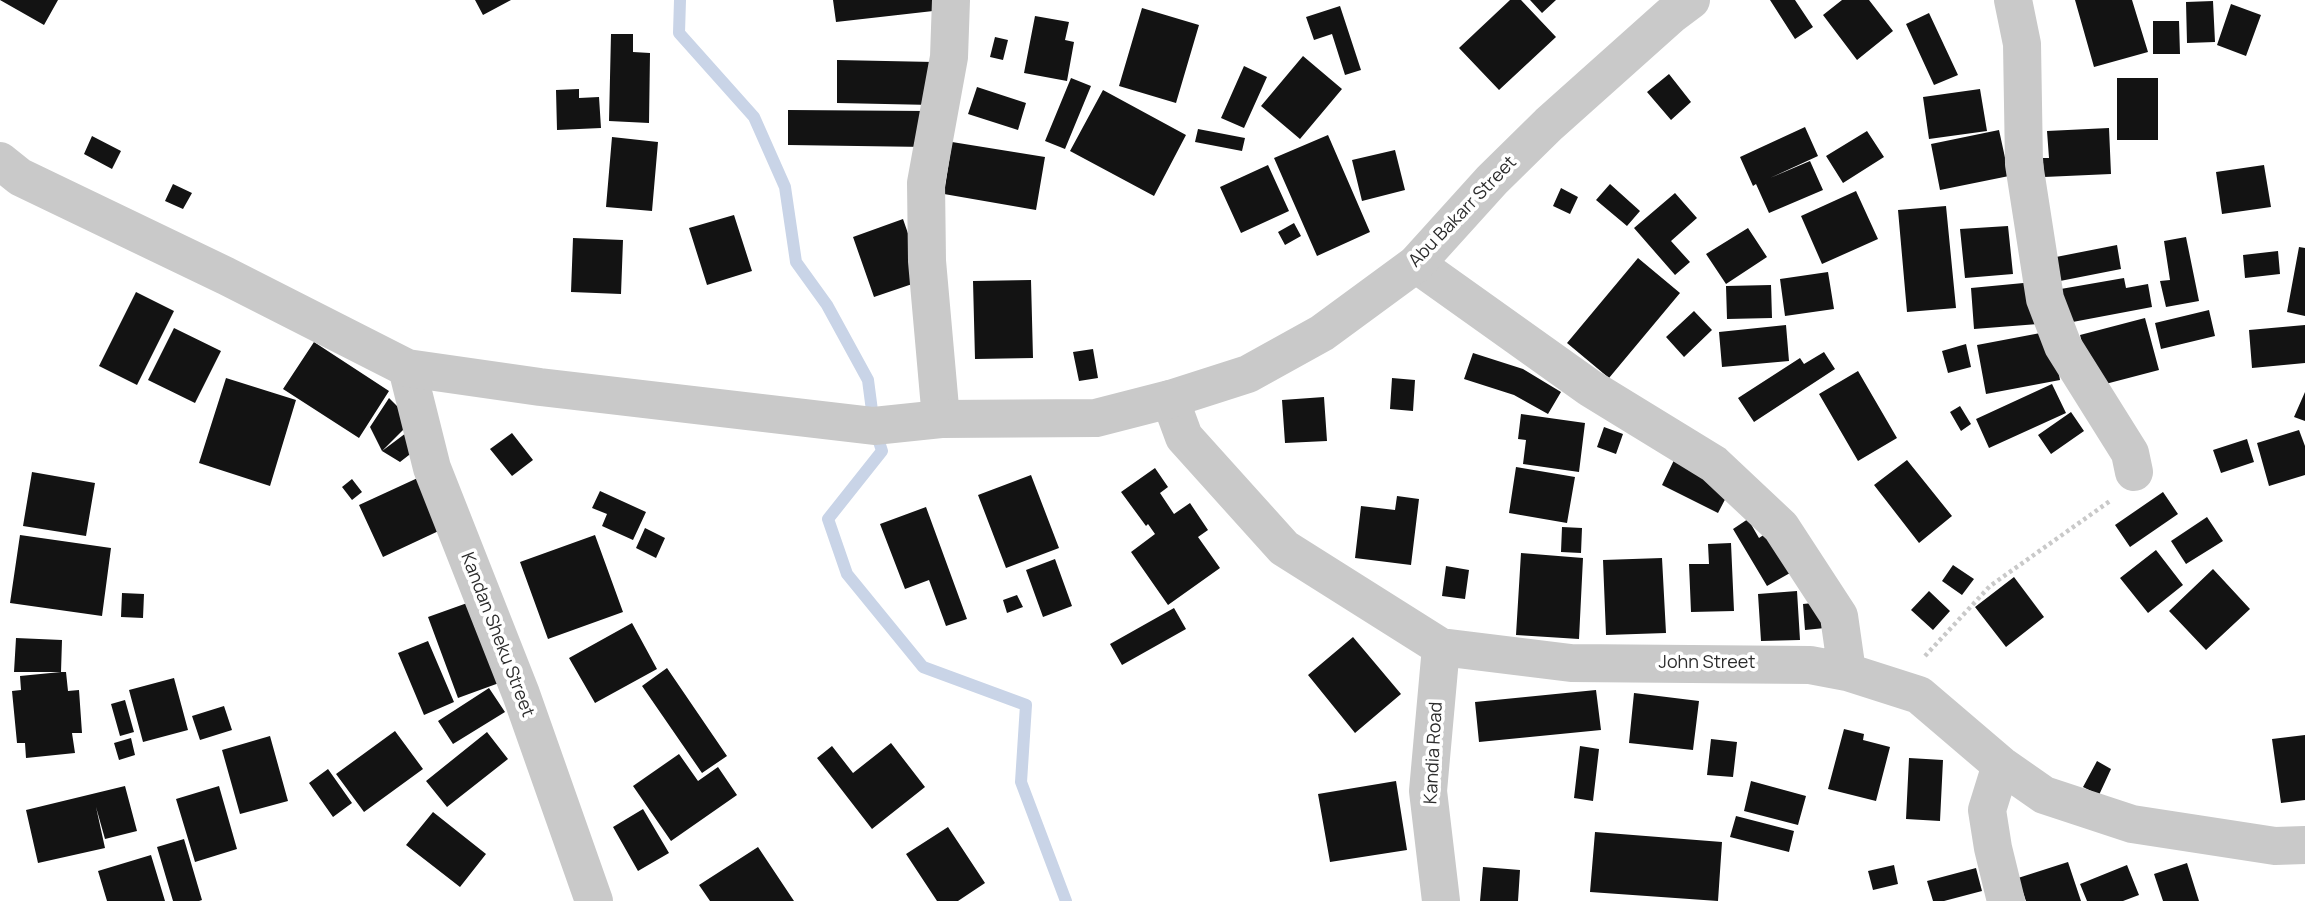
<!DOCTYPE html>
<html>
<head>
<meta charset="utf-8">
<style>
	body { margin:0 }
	canvas { display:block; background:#fff }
</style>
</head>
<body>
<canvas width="2305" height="901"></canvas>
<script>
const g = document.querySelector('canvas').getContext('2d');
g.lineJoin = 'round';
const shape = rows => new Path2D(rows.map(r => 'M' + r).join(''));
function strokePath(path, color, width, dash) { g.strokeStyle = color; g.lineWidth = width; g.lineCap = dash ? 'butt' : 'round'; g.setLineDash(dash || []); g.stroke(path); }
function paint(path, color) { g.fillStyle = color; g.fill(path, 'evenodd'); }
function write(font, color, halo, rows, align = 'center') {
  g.font = font + ' Manrope,sans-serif'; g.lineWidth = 7; g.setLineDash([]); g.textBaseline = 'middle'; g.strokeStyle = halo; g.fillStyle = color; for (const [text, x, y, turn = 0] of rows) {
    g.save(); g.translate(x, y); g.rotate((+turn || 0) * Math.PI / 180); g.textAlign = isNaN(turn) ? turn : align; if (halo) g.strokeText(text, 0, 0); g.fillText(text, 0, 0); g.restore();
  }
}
const stream = shape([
	[680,0,679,33,754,117,785,187,796,262,827,305,868,380,874,426,882,451,828,519,847,574,923,667,1026,705,1021,782,1066,901]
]);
const building = shape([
	[0,0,58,0,44,25],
	[475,0,511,0,483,15],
	[833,0,941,0,942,10,836,22],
	[1510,0,1521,0,1556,37,1499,90,1459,48],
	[1530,0,1556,0,1542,13],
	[1770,0,1795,0,1813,27,1795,39],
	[1842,0,1869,0,1893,31,1857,60,1823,15],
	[2075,0,2132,0,2148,52,2094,67],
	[2213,1,2215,42,2187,43,2186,2],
	[2231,4,2261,15,2246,56,2217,45],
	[1340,6,1361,70,1345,75,1332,34,1314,40,1306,17],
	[1142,8,1199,25,1176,103,1119,86],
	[1929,13,1958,75,1934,85,1906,24],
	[1035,16,1069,22,1065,40,1074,42,1067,81,1024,73],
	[2153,21,2179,21,2180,54,2153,54],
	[611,34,633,34,633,52,650,53,649,123,609,121],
	[995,37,1008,40,1003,60,990,57],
	[1303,56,1342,89,1300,139,1261,106],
	[837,60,934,62,933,105,837,103],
	[1244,66,1267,77,1244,128,1221,118],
	[1669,74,1691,102,1671,120,1647,92],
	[1071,78,1091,86,1065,149,1045,141],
	[2117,78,2158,78,2158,140,2117,140],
	[977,87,1026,103,1018,130,968,114],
	[579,89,579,98,599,97,601,128,557,130,556,90],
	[1980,89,1987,131,1929,139,1923,97],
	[1103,90,1186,135,1154,196,1070,151],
	[788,110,928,111,927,147,788,145],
	[1805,127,1818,156,1770,178,1810,161,1823,190,1769,213,1756,184,1753,186,1740,157],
	[2109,128,2111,174,2044,177,2043,158,2049,158,2047,131],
	[1198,129,1245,138,1242,151,1195,142],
	[1999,130,2009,176,1940,190,1931,144],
	[1867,131,1884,157,1843,183,1826,156],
	[1328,135,1370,232,1317,256,1274,158],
	[92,136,121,151,112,169,84,154],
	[612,137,658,142,652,211,606,207],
	[952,142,1045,157,1036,210,944,194],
	[1395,150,1405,190,1362,201,1352,160],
	[1268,165,1289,211,1241,233,1220,187],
	[2264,165,2271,207,2222,214,2216,172],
	[173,184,192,193,183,209,165,201],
	[1610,184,1640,211,1627,226,1596,200],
	[1561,188,1578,197,1570,214,1553,206],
	[1856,191,1878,239,1822,264,1801,216],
	[1675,193,1697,218,1671,241,1690,262,1675,275,1634,228],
	[1946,206,1956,308,1907,312,1898,210],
	[734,215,752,271,707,285,689,228],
	[903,219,924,280,874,297,853,237],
	[1294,223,1301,236,1285,245,1278,232],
	[2008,226,2013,274,1965,278,1960,229],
	[1748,228,1767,257,1726,284,1706,254],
	[2186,237,2199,301,2166,307,2160,281,2170,280,2164,241],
	[573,238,623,240,621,294,571,292],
	[2117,245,2121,269,2060,281,2056,257],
	[2299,247,2305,248,2305,316,2287,312],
	[2278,251,2280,274,2245,278,2243,255],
	[1638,258,1680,293,1609,378,1567,343],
	[1828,272,1834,309,1785,316,1780,279],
	[2124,278,2126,288,2148,284,2152,307,2062,324,2055,290],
	[1031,280,1033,358,975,359,973,281],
	[2034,282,2038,324,1974,329,1971,288],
	[1771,285,1772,318,1727,319,1726,286],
	[136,292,174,311,137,385,99,366],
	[2209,310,2215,336,2161,349,2155,323],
	[1694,311,1712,330,1684,357,1666,337],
	[2145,318,2159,370,2094,387,2080,335],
	[1786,325,1789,361,1722,367,1719,332],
	[2305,325,2305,363,2252,368,2249,330],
	[174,328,221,351,195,403,148,380],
	[2051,331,2060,380,1986,394,1977,345],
	[314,342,389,391,359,438,283,389],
	[1966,344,1971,367,1948,373,1942,351],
	[1093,349,1098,378,1079,381,1073,352],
	[1824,352,1835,369,1754,422,1738,398,1800,358,1804,364],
	[1473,353,1523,369,1561,392,1548,414,1514,395,1464,379],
	[1858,371,1897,438,1858,461,1819,394],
	[226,378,296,400,270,486,199,463],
	[1392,378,1415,380,1413,411,1390,409],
	[2052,384,2066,413,1989,448,1976,419],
	[2305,392,2305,421,2294,417],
	[1324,397,1327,441,1285,443,1282,400],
	[389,398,412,421,382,451,370,427],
	[1960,406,1971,424,1961,431,1950,412],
	[2071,412,2084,431,2051,454,2038,435],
	[1521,414,1585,423,1579,472,1523,464,1526,440,1518,439],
	[1604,427,1623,434,1616,454,1597,447],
	[2299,430,2305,446,2305,475,2269,486,2257,443],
	[406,433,418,448,400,462,382,451],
	[512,433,533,460,512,476,490,449],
	[2247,439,2254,462,2221,473,2213,450],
	[1675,458,1732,486,1718,513,1662,485],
	[1907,460,1952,516,1919,543,1874,485],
	[1516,467,1575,477,1567,523,1509,513],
	[1155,468,1168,487,1160,493,1174,514,1190,503,1208,530,1198,537,1220,568,1168,605,1131,552,1155,534,1148,524,1146,526,1121,492],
	[32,472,95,483,86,536,23,526],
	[1031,475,1059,548,1006,568,978,495],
	[422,476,445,528,383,557,359,505],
	[352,479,362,492,352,500,342,487],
	[600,491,646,512,633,540,602,526,607,514,592,508],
	[2163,492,2178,514,2130,547,2115,525],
	[1397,496,1419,499,1411,565,1355,558,1361,506,1395,510],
	[926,507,967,619,946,626,929,580,905,589,880,524],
	[2207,517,2223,541,2186,564,2171,541],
	[1748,519,1759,538,1765,534,1790,573,1767,586,1733,529],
	[1562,527,1582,528,1581,553,1561,552],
	[645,528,665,538,656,558,636,548],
	[20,535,111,548,102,616,10,603],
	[595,535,623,612,548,639,520,562],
	[1731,543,1734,611,1691,612,1689,564,1709,564,1708,544],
	[2156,550,2183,585,2148,613,2120,578],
	[1521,553,1583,558,1579,639,1516,635],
	[1662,558,1666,633,1606,635,1603,560],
	[1055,559,1072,606,1043,617,1026,570],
	[1953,565,1974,579,1962,595,1942,581],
	[1446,566,1469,570,1465,599,1442,596],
	[2213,569,2250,609,2206,650,2169,611],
	[2014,577,2044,617,2006,647,1975,607],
	[1797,591,1800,640,1761,641,1758,594],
	[1929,591,1950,611,1933,630,1911,610],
	[122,593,144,594,143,618,121,617],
	[1017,595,1023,607,1007,613,1003,600],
	[470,602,499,683,458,698,428,617],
	[1823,602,1825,628,1805,630,1803,604],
	[1174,608,1186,629,1122,665,1110,644],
	[632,623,657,669,595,703,569,658],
	[1353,637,1401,694,1355,733,1308,675],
	[16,638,62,640,61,672,14,672],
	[428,641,454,702,424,715,398,653],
	[667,668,727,756,702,773,642,686],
	[61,672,66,672,68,691,79,690,82,733,72,733,75,753,26,758,25,743,17,743,12,691,21,690,20,676],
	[174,678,188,730,143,742,129,690],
	[489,688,505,712,453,744,438,721],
	[1596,690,1601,730,1479,742,1475,702],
	[1634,693,1699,701,1693,750,1629,743],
	[125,700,134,732,120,736,111,704],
	[224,706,232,730,200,740,192,716],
	[1844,729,1864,734,1863,740,1890,747,1876,801,1828,789],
	[395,731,423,769,364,812,336,774],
	[487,732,508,759,447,807,426,781],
	[2305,735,2305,800,2281,803,2272,739],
	[270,736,288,801,240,814,222,750],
	[131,738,135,755,119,760,114,743],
	[1711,739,1737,742,1733,777,1707,775],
	[891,743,925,787,872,829,817,758,832,746,853,773],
	[1580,746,1599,749,1593,801,1574,798],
	[679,754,698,781,718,767,737,795,671,841,633,786],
	[1909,758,1943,760,1940,821,1906,819],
	[2097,761,2111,769,2099,795,2083,787],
	[328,769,352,803,333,817,309,783],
	[1396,781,1407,850,1330,862,1318,794],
	[1751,781,1806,796,1798,825,1744,811],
	[125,786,137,831,105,839,96,807,105,848,38,863,26,810],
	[219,786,237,849,195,862,176,799],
	[643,809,669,853,638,871,613,827],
	[433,812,486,854,460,887,406,845],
	[1736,816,1794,831,1789,852,1730,837],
	[948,827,985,883,958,901,937,901,906,854],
	[1595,832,1722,842,1718,901,1590,892],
	[184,839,202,900,199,901,173,901,157,847],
	[758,847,794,901,710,901,699,885],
	[151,855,165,901,107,901,98,871],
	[2068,862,2081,901,2026,901,2018,878],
	[2187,863,2199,901,2163,901,2154,874],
	[1894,865,1898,884,1873,890,1868,871],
	[2127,865,2139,895,2123,901,2087,901,2080,884],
	[1483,867,1520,870,1518,901,1480,901],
	[1976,868,1982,891,1944,901,1933,901,1927,881]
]);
const path = shape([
	[1925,656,1990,586,2110,501]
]);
const minor = shape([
	[2013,0,2022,44,2024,164,2045,299,2063,346,2130,453,2134,472],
	[1416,264,1590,388,1714,464,1781,527,1839,616,1847,672],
	[407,368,432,468,521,694,594,901],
	[1170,399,1184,437,1284,548,1441,647,1571,663,1810,665,1847,672,1919,695,2001,765,2044,795,2132,824,2275,846,2305,845],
	[941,419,927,261,926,183,949,57,951,0],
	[2001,765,1987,810,1993,848,2006,901],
	[1441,901,1428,791,1441,647]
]);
const tertiary = shape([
	[0,161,20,177,226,276,407,368,540,387,874,426,941,419,1096,418,1170,399,1248,374,1322,333,1416,264,1492,180,1549,124,1671,15,1691,0]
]);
const streetNames = [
	["Abu Bakarr Street",1463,212,-46],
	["Kandan Sheku Street",497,635,69],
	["John Street",1707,663],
	["Kandia Road",1434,753,-87]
];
strokePath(stream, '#c9d4e7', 12);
paint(building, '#131313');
strokePath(path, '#c9c9c9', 4.5, [3.5, 3.5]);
strokePath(minor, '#c9c9c9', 38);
strokePath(tertiary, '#c9c9c9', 38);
write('18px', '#2c2c2c', '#fff', streetNames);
</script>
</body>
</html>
